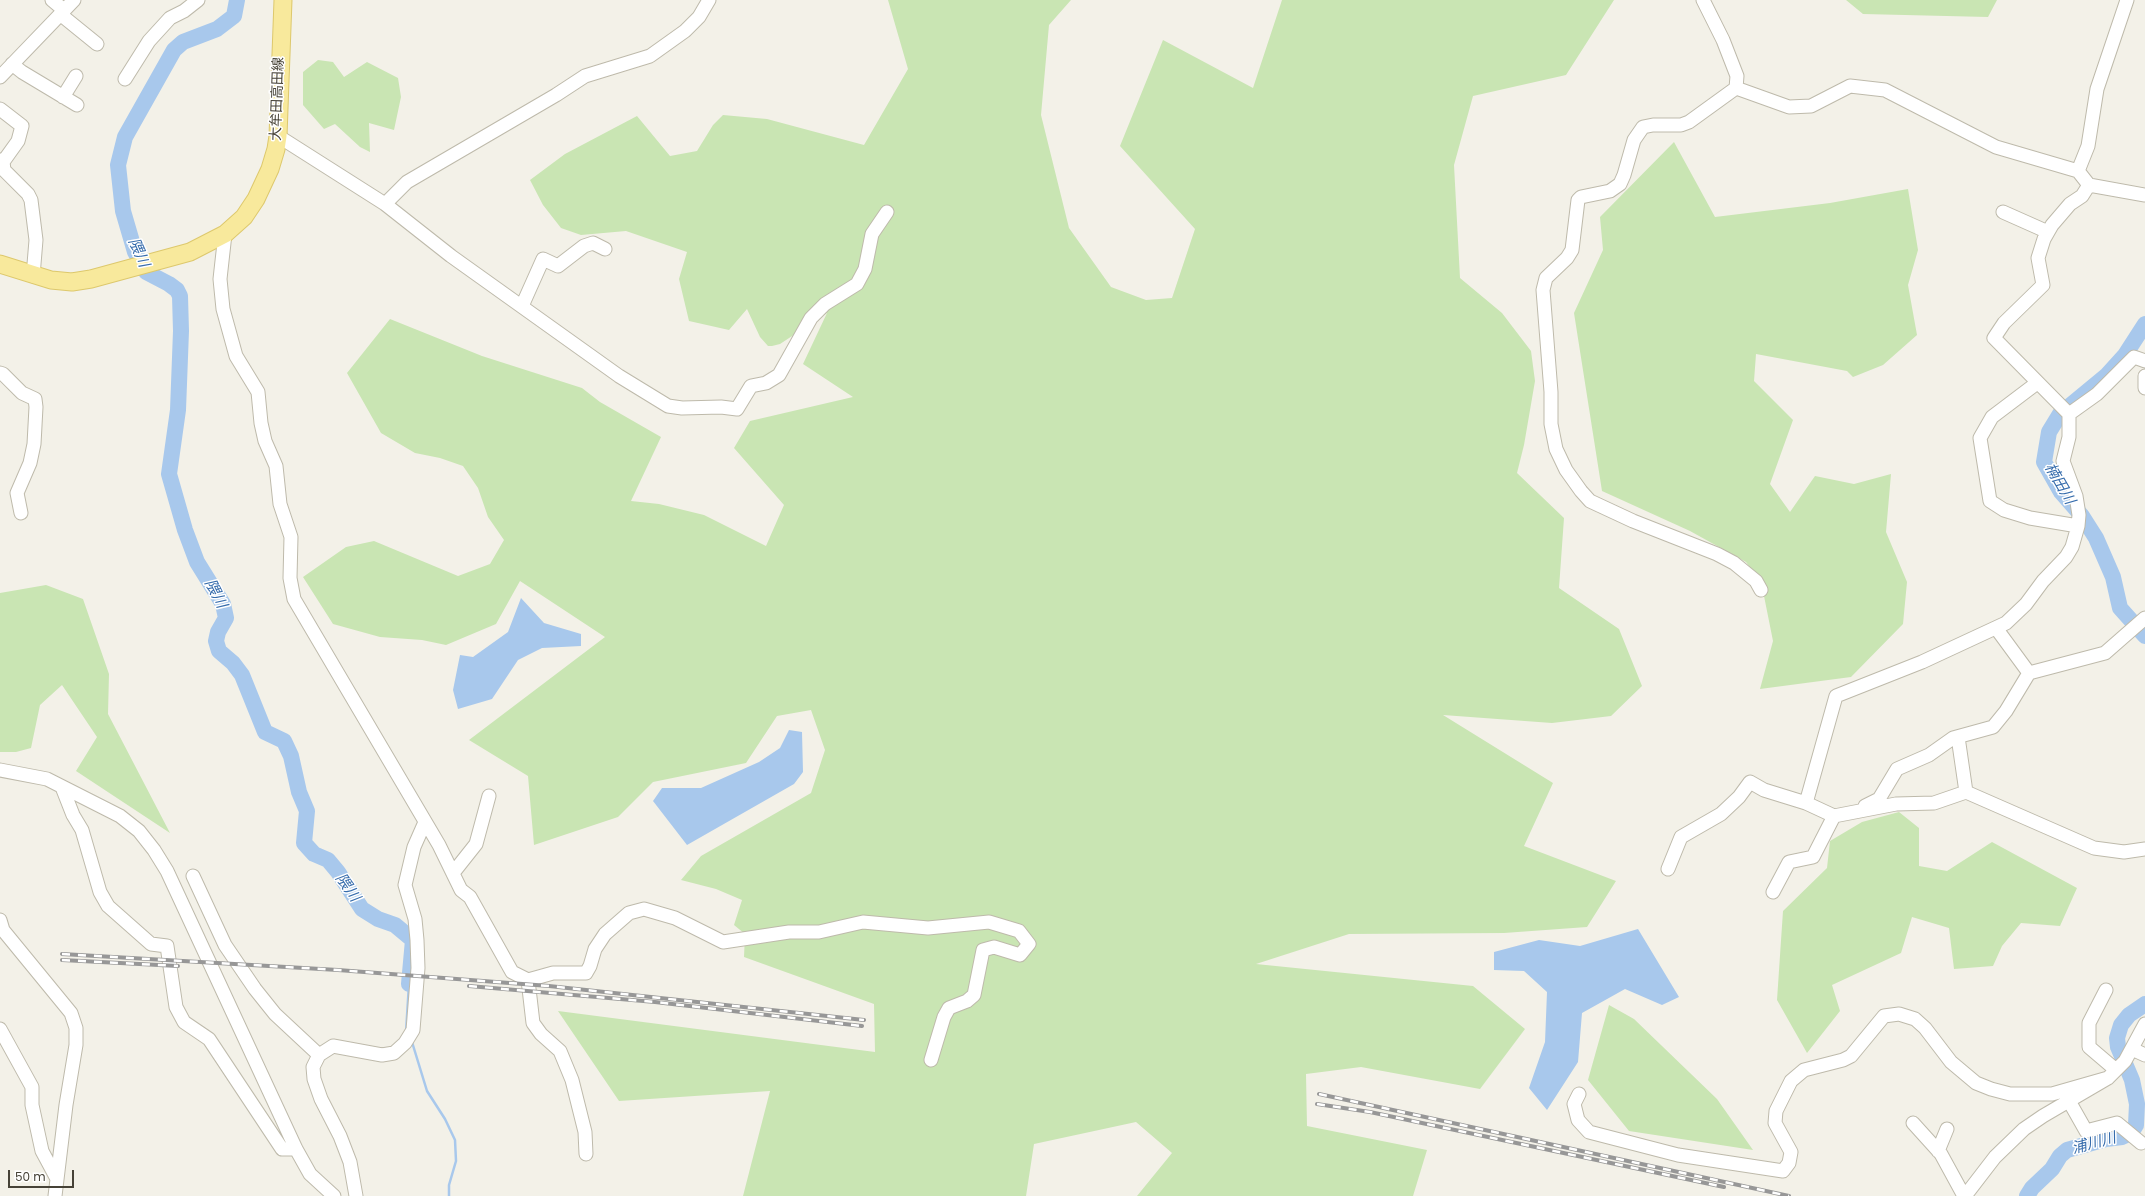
<!DOCTYPE html>
<html>
<head>
<meta charset="utf-8">
<style>
	body { margin:0 }
	#map { position:relative; width:2145px; height:1196px; overflow:hidden; background:#f3f1e8; font-family:Poppins,sans-serif }
	canvas { display:block }
	.scale { position:absolute; left:8px; top:1170px; width:66px; height:18px; box-sizing:border-box; border:2px solid #464237; border-top:0; padding-left:5px; font-size:12px; line-height:14px; white-space:nowrap; color:#464237; -webkit-text-stroke:3px #fff; paint-order:stroke }
</style>
</head>
<body>
<div id="map">
<canvas width="2145" height="1196"></canvas>
<div class="scale">50 m</div>
</div>
<script>
const g = document.querySelector('canvas').getContext('2d');
g.lineJoin = 'round';
function paint(path, color) { g.fillStyle = color; g.fill(path, 'evenodd'); }
const shape = rows => new Path2D(rows.map(r => 'M' + r).join(''));
function strokePath(path, color, width, dash) { g.strokeStyle = color; g.lineWidth = width; g.lineCap = dash ? 'butt' : 'round'; g.setLineDash(dash || []); g.stroke(path); }
function write(font, color, halo, rows, align = 'center') {
  g.font = font + ' Poppins,"Noto Sans JP",sans-serif'; g.lineWidth = 3; g.setLineDash([]); g.textBaseline = 'middle'; g.strokeStyle = halo; g.fillStyle = color; for (const [text, x, y, turn = 0] of rows) {
    g.save(); g.translate(x, y); g.rotate((+turn || 0) * Math.PI / 180); g.textAlign = isNaN(turn) ? turn : align; if (halo) g.strokeText(text, 0, 0); g.fillText(text, 0, 0); g.restore();
  }
}
const green = shape([
	[888,0,1071,0,1049,25,1041,115,1069,228,1111,287,1146,300,1172,298,1195,229,1120,146,1163,40,1253,88,1282,0,1614,0,1566,75,1473,96,1454,165,1460,278,1502,313,1531,351,1535,381,1524,445,1517,473,1564,518,1559,588,1619,629,1642,686,1611,716,1552,723,1443,715,1553,783,1524,846,1616,881,1587,927,1504,933,1349,934,1256,964,1473,986,1525,1029,1480,1089,1361,1067,1306,1074,1307,1126,1427,1150,1413,1196,1137,1196,1172,1153,1136,1122,1034,1144,1026,1196,738,1196,743,1196,770,1091,619,1101,558,1011,875,1052,874,1004,744,957,745,934,734,925,742,900,716,889,681,880,701,856,811,793,825,750,811,710,777,716,746,763,653,782,618,817,534,845,528,776,469,740,605,637,520,581,496,624,446,645,422,640,380,637,333,624,303,577,346,547,374,541,458,576,490,564,504,540,488,517,478,488,463,466,440,458,415,453,381,433,347,373,390,319,482,356,582,388,600,402,661,437,631,501,659,504,704,515,766,546,784,505,734,448,750,421,853,397,803,364,827,313,780,344,772,346,768,346,760,337,747,309,729,330,689,321,679,279,687,252,626,231,581,235,561,228,543,205,530,180,565,154,637,116,670,156,697,151,713,125,723,115,767,119,864,145,908,69],
	[1846,0,1997,0,1988,17,1863,14],
	[318,60,333,62,344,77,367,62,398,78,401,97,394,130,369,123,370,152,360,147,335,124,324,129,303,105,303,72],
	[1674,142,1715,217,1830,203,1908,189,1918,250,1908,285,1917,335,1883,365,1853,377,1847,371,1756,354,1754,381,1793,420,1770,484,1790,512,1815,476,1854,484,1891,474,1886,532,1907,582,1903,624,1851,677,1760,689,1773,641,1764,596,1756,575,1746,562,1690,531,1602,491,1574,313,1603,250,1600,217],
	[46,585,83,599,109,674,108,714,170,833,76,771,97,737,62,685,40,705,31,748,16,752,0,752,0,593],
	[1899,812,1919,828,1919,866,1947,871,1992,842,2077,888,2060,926,2021,923,2002,946,1993,966,1954,969,1949,928,1912,917,1901,953,1832,985,1840,1011,1807,1053,1777,1000,1783,911,1827,868,1830,841,1862,822],
	[1609,1005,1634,1019,1717,1099,1753,1150,1629,1131,1588,1080]
]);
const water = shape([
	[521,598,544,623,581,634,581,646,542,648,518,660,492,699,458,709,453,690,460,655,473,657,508,632],
	[789,730,802,732,803,772,794,784,687,845,653,801,662,788,701,788,759,762,780,748],
	[1638,929,1679,997,1662,1005,1625,989,1582,1013,1578,1062,1547,1110,1529,1088,1545,1042,1547,992,1524,971,1494,970,1494,952,1539,940,1580,946]
]);
const stream = shape([
	[406,1032,409,984],
	[412,1042,427,1091,445,1119,455,1140,456,1161,449,1185,449,1196]
]);
const river = shape([
	[237,0,234,16,217,29,183,42,174,50,125,137,118,165,123,211,135,252,146,272,169,284,177,290,180,296,181,331,178,410,169,474,185,530,197,562,223,604,226,618,218,632,216,641,219,651,233,663,242,675,265,732,284,741,291,756,299,792,307,811,304,843,314,854,328,860,338,872,362,909,378,919,395,925,413,940,409,984],
	[2145,324,2125,355,2106,376,2060,414,2049,432,2044,462,2061,492,2082,516,2096,538,2113,577,2120,608,2145,636],
	[2027,1196,2032,1188,2052,1169,2060,1156,2067,1150,2106,1139,2122,1137,2131,1133,2136,1125,2137,1104,2132,1080,2118,1047,2117,1038,2121,1025,2129,1015,2145,1004]
]);
const minor = shape([
	[52,0,64,10],
	[1703,0,1723,40,1737,76,1736,88,1689,122,1681,125,1653,125,1643,127,1634,140,1624,175,1620,184,1610,191,1581,197,1578,200,1572,250,1567,258,1546,278,1543,290,1551,392,1551,424,1556,449,1566,470,1581,491,1590,501,1633,521,1717,554,1734,563,1756,581,1761,590],
	[60,14,97,44],
	[12,64,22,72,77,105],
	[0,77,74,0],
	[125,79,149,41,170,18,184,11,198,0],
	[1736,88,1789,107,1811,106,1850,86,1885,90,1996,147,2078,171,2089,185,2145,195],
	[63,97,76,76],
	[0,109,22,126,18,141,3,162,0,160],
	[278,136,385,204,451,256,619,376,668,406,682,408,721,407,737,409,751,386,766,383,779,375,811,318,825,304,857,284,865,269,872,234,887,212],
	[3,162,4,170,28,194,31,200,36,240,33,276],
	[2078,171,2088,146,2097,89,2127,0],
	[385,204,407,182,556,95,585,76,650,56,685,31,699,17,709,0],
	[2003,212,2048,232],
	[225,234,220,279,223,309,236,356,258,392,261,423,265,441,276,466,280,504,291,537,290,578,294,599,439,845,461,890,470,897,512,972,528,980,553,973,586,973,590,966,595,949,605,934,629,913,644,909,675,918,723,942,789,932,819,932,863,922,928,928,989,922,1019,931,1029,944,1020,955,994,947,983,950,974,995,967,1001,949,1008,944,1017,931,1060],
	[522,306,543,259,558,266,584,246,593,243,605,249],
	[0,373,3,374,22,393,35,399,36,407,34,444,30,463,17,493,21,513],
	[2145,376,2145,388],
	[2037,383,1992,417,1980,438,1990,501,2004,510,2030,518,2078,526],
	[2069,414,2097,394,2134,357,2145,361],
	[1996,628,2029,673],
	[1958,737,1966,792],
	[0,770,47,779,120,816,139,831,154,850,167,871,296,1149,310,1174,334,1196],
	[62,787,73,815,82,830,100,892,108,906,151,944,167,946,176,1007,184,1022,209,1039,282,1149,296,1149],
	[1806,803,1836,696,1922,662,2006,623,2026,604,2043,581,2066,557,2072,547,2078,526,2079,515,2076,496,2063,461,2069,437,2069,414,1994,338,2004,323,2043,285,2038,258,2044,239,2052,225,2070,204,2082,196,2089,185],
	[1865,806,1879,799,1897,769,1929,755,1953,738,1993,727,2006,711,2029,673,2105,653,2145,618],
	[1668,869,1681,837,1721,814,1739,797,1750,782,1764,790,1806,803,1834,816,1896,804,1934,803,1966,792,2094,848,2124,852,2145,849],
	[453,873,476,844,489,796],
	[193,876,225,945,255,989,275,1014,319,1055],
	[1773,892,1789,862,1813,857,1834,816],
	[0,920,3,930,71,1013,76,1028,76,1045,66,1105,55,1196],
	[528,980,533,1023,541,1034,560,1051,572,1080,585,1132,586,1154],
	[2106,990,2089,1023,2089,1047,2116,1070],
	[0,1029,32,1087,32,1105,42,1151,56,1177],
	[2132,1049,2145,1055],
	[1579,1094,1574,1104,1578,1120,1589,1132,1678,1155,1783,1171,1789,1163,1791,1152,1775,1123,1776,1111,1791,1081,1804,1070,1843,1060,1851,1056,1884,1016,1899,1014,1915,1019,1925,1028,1951,1062,1976,1083,1991,1089,2010,1094,2052,1094,2108,1078],
	[2069,1101,2086,1131,2117,1123,2141,1143],
	[1913,1123,1941,1154,1964,1196],
	[1938,1151,1947,1129],
	[356,1196,350,1162,340,1136,321,1099,314,1079,313,1067,319,1055,333,1046,382,1055,394,1053,405,1043,413,1030,418,968,417,940,415,919,405,885,414,847,425,822],
	[1965,1196,1995,1157,2024,1129,2043,1116,2108,1078,2125,1061,2145,1024]
]);
const major = shape([
	[0,264,51,280,72,282,91,279,190,252,225,234,244,217,256,199,270,169,276,149,278,136,283,0]
]);
const rail = shape([
	[62,954,338,970,549,986,864,1020],
	[62,960,178,966],
	[469,986,655,1002,862,1026],
	[1319,1094,1789,1196],
	[1317,1104,1370,1112,1724,1187]
]);
const streetNames = [
	["大牟田高田線",278,99,-88]
];
const waterNames = [
	["隈川",138,253,66],
	["楠田川",2059,484,60],
	["隈川",215,594,63],
	["隈川",347,888,55],
	["浦川川",2094,1144,-15]
];
paint(green, '#c9e5b3');
paint(water, '#a8c8ec');
strokePath(stream, '#a8c8ec', 2.5);
strokePath(river, '#a8c8ec', 16);
strokePath(minor, '#bebaab', 15);
strokePath(major, '#ddc86c', 19);
strokePath(minor, '#fff', 13);
strokePath(major, '#f8e99c', 17);
strokePath(rail, '#979797', 4);
strokePath(rail, '#fff', 2.5, [8]);
write('14px', '#464237', '#fff', streetNames);
write('italic 15px', '#366cac', '#fff', waterNames);
</script>
</body>
</html>
